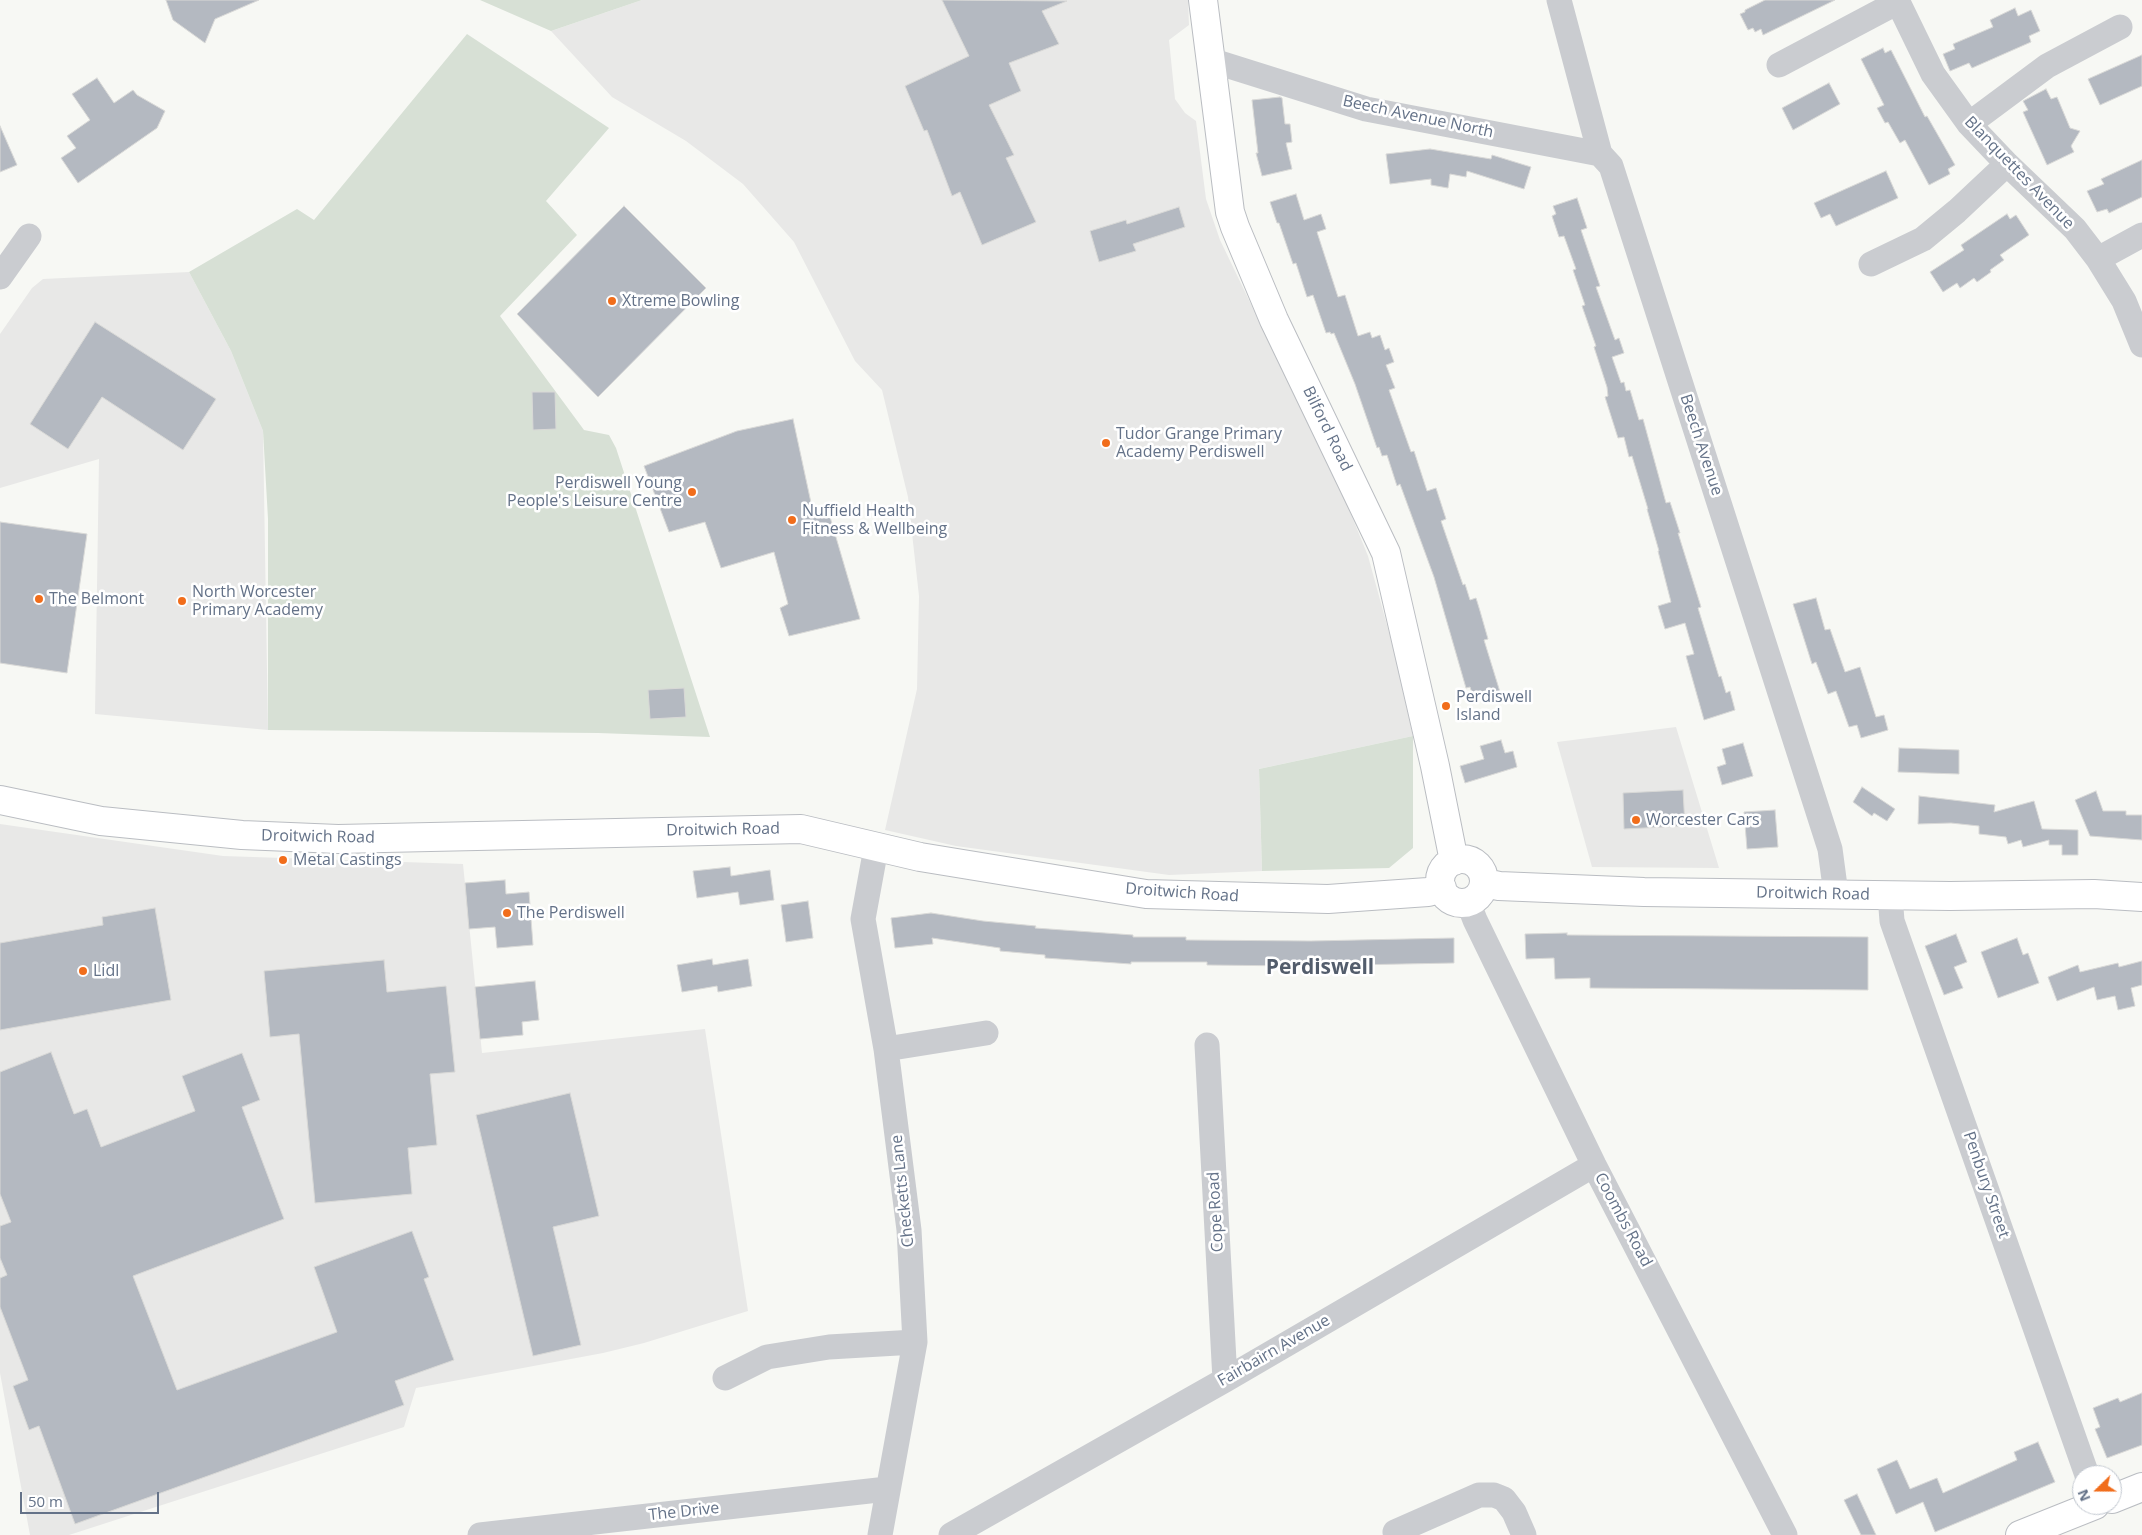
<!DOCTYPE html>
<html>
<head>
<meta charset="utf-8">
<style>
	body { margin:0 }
	#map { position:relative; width:2142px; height:1535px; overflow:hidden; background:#f7f8f4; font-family:"Open Sans",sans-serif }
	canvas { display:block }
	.north { position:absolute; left:2072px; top:1465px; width:50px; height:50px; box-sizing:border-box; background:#fff; border:1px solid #c1c7cf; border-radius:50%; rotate:248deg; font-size:14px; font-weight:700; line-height:20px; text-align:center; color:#647288 }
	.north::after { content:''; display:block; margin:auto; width:18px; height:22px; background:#f16d1b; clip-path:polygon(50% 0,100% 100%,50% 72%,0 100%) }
	.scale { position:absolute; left:20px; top:1492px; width:139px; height:22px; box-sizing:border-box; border:2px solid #647288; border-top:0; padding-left:6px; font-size:15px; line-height:18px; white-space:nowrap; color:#647288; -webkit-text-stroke:4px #fff; paint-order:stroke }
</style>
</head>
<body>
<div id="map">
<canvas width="2142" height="1535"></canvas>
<div class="north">N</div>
<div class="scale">50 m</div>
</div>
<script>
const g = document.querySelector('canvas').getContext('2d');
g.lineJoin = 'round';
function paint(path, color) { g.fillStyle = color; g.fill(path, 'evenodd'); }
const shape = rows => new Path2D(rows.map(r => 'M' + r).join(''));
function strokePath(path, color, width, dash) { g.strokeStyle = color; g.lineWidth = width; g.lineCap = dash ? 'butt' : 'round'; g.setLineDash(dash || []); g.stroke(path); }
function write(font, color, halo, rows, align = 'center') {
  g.font = font + ' "Open Sans",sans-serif'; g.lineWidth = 5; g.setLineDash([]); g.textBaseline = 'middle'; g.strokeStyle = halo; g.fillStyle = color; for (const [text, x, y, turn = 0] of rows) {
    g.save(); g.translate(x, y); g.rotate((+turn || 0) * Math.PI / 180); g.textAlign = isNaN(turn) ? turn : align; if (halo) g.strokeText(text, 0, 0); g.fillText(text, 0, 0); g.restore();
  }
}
const built = shape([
	[642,0,1188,0,1189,25,1169,40,1175,99,1185,113,1196,121,1206,199,1220,240,1344,497,1368,556,1393,647,1413,736,1259,769,1262,871,1169,875,956,846,885,830,917,689,919,596,908,497,882,390,855,361,794,242,743,184,686,141,612,97,551,31],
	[189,272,231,351,263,431,268,730,95,714,99,459,0,488,0,334,32,288,43,279],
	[1676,727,1719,868,1592,867,1557,742],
	[0,824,223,856,463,864,482,1053,705,1029,748,1311,644,1343,603,1353,416,1388,404,1427,69,1535,30,1535,0,1373]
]);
const green = shape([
	[480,0,642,0,551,31],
	[467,34,609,128,546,201,577,235,500,316,584,430,609,435,616,448,710,737,598,733,268,730,268,519,263,431,231,351,189,272,297,209,314,220],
	[1413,736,1413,848,1389,868,1262,871,1259,769]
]);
const building = shape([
	[166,0,259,0,215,19,205,43,173,20,166,0],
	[942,0,1067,1,1042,11,1059,44,1009,63,1021,91,989,105,1014,155,1006,158,1036,222,982,245,960,192,952,196,927,130,924,131,905,86,969,56,942,0],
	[1765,0,1835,0,1763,35,1761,29,1755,32,1753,28,1748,30,1740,14,1745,12,1745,10,1765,0],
	[2015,8,2018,16,2031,10,2040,31,2029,36,2031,42,1972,68,1969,63,1950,71,1943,54,1955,49,1953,44,1993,27,1990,20,2015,8],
	[1883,48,1885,53,1891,50,1925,117,1927,116,1955,165,1948,169,1950,174,1929,185,1905,140,1900,143,1888,122,1885,123,1877,108,1884,105,1861,59,1883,48],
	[2142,55,2142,86,2100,105,2088,79,2142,55],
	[97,78,114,103,133,90,137,95,165,111,157,128,78,183,61,158,76,148,67,136,90,120,72,94,97,78],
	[1829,83,1840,104,1793,130,1782,108,1829,83],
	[2046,89,2051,99,2057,97,2070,128,2080,131,2071,146,2074,152,2047,165,2023,112,2028,110,2023,101,2046,89],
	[1280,97,1282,98,1285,124,1290,124,1292,142,1286,143,1292,169,1262,176,1256,153,1258,153,1252,100,1280,97],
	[0,126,17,165,0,172,0,126],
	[1430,149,1491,159,1492,155,1531,167,1524,189,1467,171,1466,177,1450,174,1448,188,1431,185,1431,179,1390,184,1386,154,1430,149],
	[2142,160,2142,197,2109,213,2107,209,2097,212,2087,191,2104,184,2101,179,2142,160],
	[1886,171,1898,198,1836,226,1830,214,1821,218,1814,203,1886,171],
	[1296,194,1304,220,1321,214,1326,229,1317,232,1338,297,1345,295,1358,336,1370,332,1372,338,1380,335,1385,350,1389,348,1394,362,1386,365,1395,388,1389,390,1411,452,1414,451,1427,491,1436,488,1446,519,1441,521,1463,585,1465,584,1470,600,1476,598,1480,611,1488,639,1484,640,1500,692,1474,699,1470,687,1466,688,1434,577,1400,484,1397,486,1387,455,1382,456,1379,447,1377,448,1355,384,1334,333,1331,334,1330,332,1326,333,1313,295,1307,297,1296,263,1293,264,1279,223,1277,223,1270,202,1296,194],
	[1577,198,1587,228,1581,230,1600,286,1596,287,1615,340,1619,338,1624,353,1612,357,1621,383,1624,382,1626,391,1630,390,1639,420,1643,419,1666,503,1670,502,1680,533,1678,533,1701,607,1698,608,1719,677,1721,676,1726,693,1730,691,1735,710,1704,720,1686,656,1694,654,1685,623,1665,629,1658,606,1671,602,1658,551,1659,551,1647,509,1648,509,1632,456,1629,457,1624,437,1618,438,1605,397,1608,396,1607,387,1594,347,1596,346,1582,306,1585,305,1573,270,1576,269,1564,236,1559,237,1552,216,1556,214,1553,206,1577,198],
	[624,206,706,288,598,397,517,314,624,206],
	[1179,207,1185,227,1133,244,1136,251,1099,262,1090,231,1126,220,1127,224,1179,207],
	[2007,214,2010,219,2016,215,2029,235,2000,255,2004,260,1990,270,1991,272,1977,282,1974,278,1960,288,1957,283,1943,292,1930,272,1964,250,1961,245,2007,214],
	[95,322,216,399,183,450,102,397,68,449,30,424,95,322],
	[532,392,555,392,556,429,533,430,532,392],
	[793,419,813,512,828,510,860,619,789,636,780,608,788,604,774,552,721,568,705,522,669,532,644,466,737,431,793,419],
	[0,522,87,534,67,673,0,663,0,522],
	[1816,598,1825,630,1830,629,1845,672,1860,667,1876,717,1884,715,1888,730,1861,738,1857,725,1849,727,1836,691,1828,694,1816,662,1812,664,1793,604,1816,598],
	[684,688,686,717,650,719,648,690,684,688],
	[1501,740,1505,753,1513,751,1517,767,1465,783,1460,766,1484,759,1480,746,1501,740],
	[1743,743,1753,776,1722,785,1717,767,1726,764,1722,749,1743,743],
	[1899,748,1959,750,1959,774,1898,772,1899,748],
	[1862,787,1895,809,1887,821,1874,813,1872,816,1853,802,1862,787],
	[1683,790,1685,826,1624,829,1623,793,1683,790],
	[2096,791,2103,811,2126,811,2126,815,2142,815,2142,840,2090,836,2075,800,2096,791],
	[1919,796,1995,805,1994,812,2034,801,2042,829,2078,830,2078,855,2062,855,2062,845,2049,845,2049,840,2023,847,2021,840,2008,844,2006,837,1979,834,1979,826,1951,823,1918,824,1919,796],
	[1775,810,1778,847,1747,849,1744,812,1775,810],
	[730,867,731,876,770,870,774,900,740,905,738,892,697,898,693,871,730,867],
	[505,880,506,894,529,892,533,945,497,948,495,927,469,929,465,883,505,880],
	[808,901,813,938,786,942,781,905,808,901],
	[155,908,171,1000,0,1030,0,943,103,925,102,917,155,908],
	[931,913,983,921,1036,926,1035,928,1133,935,1133,937,1186,937,1186,940,1311,941,1454,938,1454,963,1298,966,1207,965,1207,962,1131,962,1131,964,1045,958,1045,955,1000,951,1000,948,932,938,933,944,895,948,891,918,931,913],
	[1567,933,1567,935,1868,937,1868,990,1590,988,1590,978,1555,979,1554,958,1526,959,1525,934,1567,933],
	[1956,934,1967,962,1954,967,1963,988,1944,995,1925,946,1956,934],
	[2017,938,2023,955,2028,953,2039,983,1998,998,1981,952,2017,938],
	[712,959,713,965,748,959,752,986,718,992,717,986,682,992,677,965,712,959],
	[384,960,387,992,446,986,455,1072,430,1074,437,1145,408,1148,412,1194,315,1203,299,1034,270,1037,264,971,384,960],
	[2142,961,2142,985,2131,988,2135,1006,2118,1010,2115,996,2097,1000,2094,987,2057,1001,2048,977,2078,965,2080,972,2118,963,2119,967,2142,961],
	[535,981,539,1020,522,1022,523,1035,480,1039,475,987,535,981],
	[51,1052,74,1114,87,1109,101,1147,195,1111,182,1076,242,1053,260,1100,242,1107,284,1219,133,1276,177,1390,337,1332,314,1267,412,1231,429,1277,424,1279,454,1360,395,1381,404,1405,75,1524,39,1426,29,1430,13,1386,28,1380,0,1307,0,1278,7,1275,0,1258,0,1226,11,1222,0,1194,0,1072,51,1052],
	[570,1093,599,1216,553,1227,581,1345,533,1356,476,1115,570,1093],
	[2142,1393,2142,1445,2107,1458,2095,1429,2100,1427,2093,1408,2118,1398,2120,1402,2142,1393],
	[2038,1442,2055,1482,1935,1532,1923,1502,1896,1514,1877,1469,1897,1460,1910,1489,1937,1478,1943,1493,2017,1460,2014,1452,2038,1442],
	[1857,1494,1876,1535,1861,1535,1844,1500,1857,1494]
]);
const minor = shape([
	[1559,0,1600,154,1611,166,1830,849,1836,894],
	[1897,0,1933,74,1969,124,2007,164,2075,229,2098,259,2124,301,2142,345],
	[1210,60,1366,109,1600,154],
	[1779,65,1898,2],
	[1969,124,2047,66,2120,27],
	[2098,259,2142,235],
	[1871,264,1923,239,1957,211,2007,164],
	[0,277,29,236],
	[876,848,863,919,886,1049,909,1230,915,1342,880,1535],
	[1890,895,1892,921,2087,1475],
	[1468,902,1475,920,1594,1165,1785,1535],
	[1207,1045,1225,1380],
	[886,1049,986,1033],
	[725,1378,767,1357,829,1347,915,1342],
	[1395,1532,1479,1495,1494,1495,1504,1499,1514,1512,1524,1535],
	[480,1535,887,1489],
	[951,1535,1225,1380,1594,1165]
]);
const major = shape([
	[1203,0,1230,212,1235,227,1274,320,1386,553,1435,766,1454,861],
	[0,800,101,821,242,835,338,839,801,829,920,857,1146,894,1328,899,1428,892,1442,888],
	'1440 881a22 22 0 1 1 44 0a22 22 0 1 1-44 0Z',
	[1485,883,1499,886,1644,892,1950,896,2094,894,2142,897],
	[2112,1499,2142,1487],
	[2020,1535,2095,1505]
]);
const markers = [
	[612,301,5,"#f16d1b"],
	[1106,443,5,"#f16d1b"],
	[692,492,5,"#f16d1b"],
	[792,520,5,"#f16d1b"],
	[39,599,5,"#f16d1b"],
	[182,601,5,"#f16d1b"],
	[1446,706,5,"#f16d1b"],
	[1636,820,5,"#f16d1b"],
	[283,860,5,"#f16d1b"],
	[507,913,5,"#f16d1b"],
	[83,971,5,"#f16d1b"]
];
const streetNames = [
	["Beech Avenue North",1418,117,12],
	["Blanquettes Avenue",2019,173,46],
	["Bilford Road",1327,429,64],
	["Beech Avenue",1701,445,72],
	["Droitwich Road",723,830,-1],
	["Droitwich Road",318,837,1],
	["Droitwich Road",1182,893,4],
	["Droitwich Road",1813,894,1],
	["Penbury Street",1986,1185,71],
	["Checketts Lane",903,1191,-96],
	["Cope Road",1216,1212,-93],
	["Coombs Road",1623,1220,62],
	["Fairbairn Avenue",1274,1351,-30],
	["The Drive",684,1512,-6]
];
const poiNames = [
	["Xtreme Bowling",622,301],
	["Tudor Grange Primary",1116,434],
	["Academy Perdiswell",1116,452],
	["Perdiswell Young",682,483,"right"],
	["People's Leisure Centre",682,501,"right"],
	["Nuffield Health",802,511],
	["Fitness & Wellbeing",802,529],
	["North Worcester",192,592],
	["Primary Academy",192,610],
	["The Belmont",49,599],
	["Perdiswell",1456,697],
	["Island",1456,715],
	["Worcester Cars",1646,820],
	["Metal Castings",293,860],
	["The Perdiswell",517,913],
	["Lidl",93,971]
];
const districtNames = [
	["Perdiswell",1320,968]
];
paint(built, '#e8e8e7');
paint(green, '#d7e0d5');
paint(building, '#b4b9c1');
strokePath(building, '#d9d9d7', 1);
strokePath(major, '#babdc2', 30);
strokePath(minor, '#caccd0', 25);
strokePath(major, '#fff', 28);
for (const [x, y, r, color] of markers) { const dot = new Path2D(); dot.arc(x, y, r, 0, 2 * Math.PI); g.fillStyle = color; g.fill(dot); strokePath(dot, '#fff', 2); }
write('16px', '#647288', '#fff', streetNames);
write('16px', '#647288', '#fff', poiNames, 'left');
write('bold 21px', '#535d6c', '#fff', districtNames);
</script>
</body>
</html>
